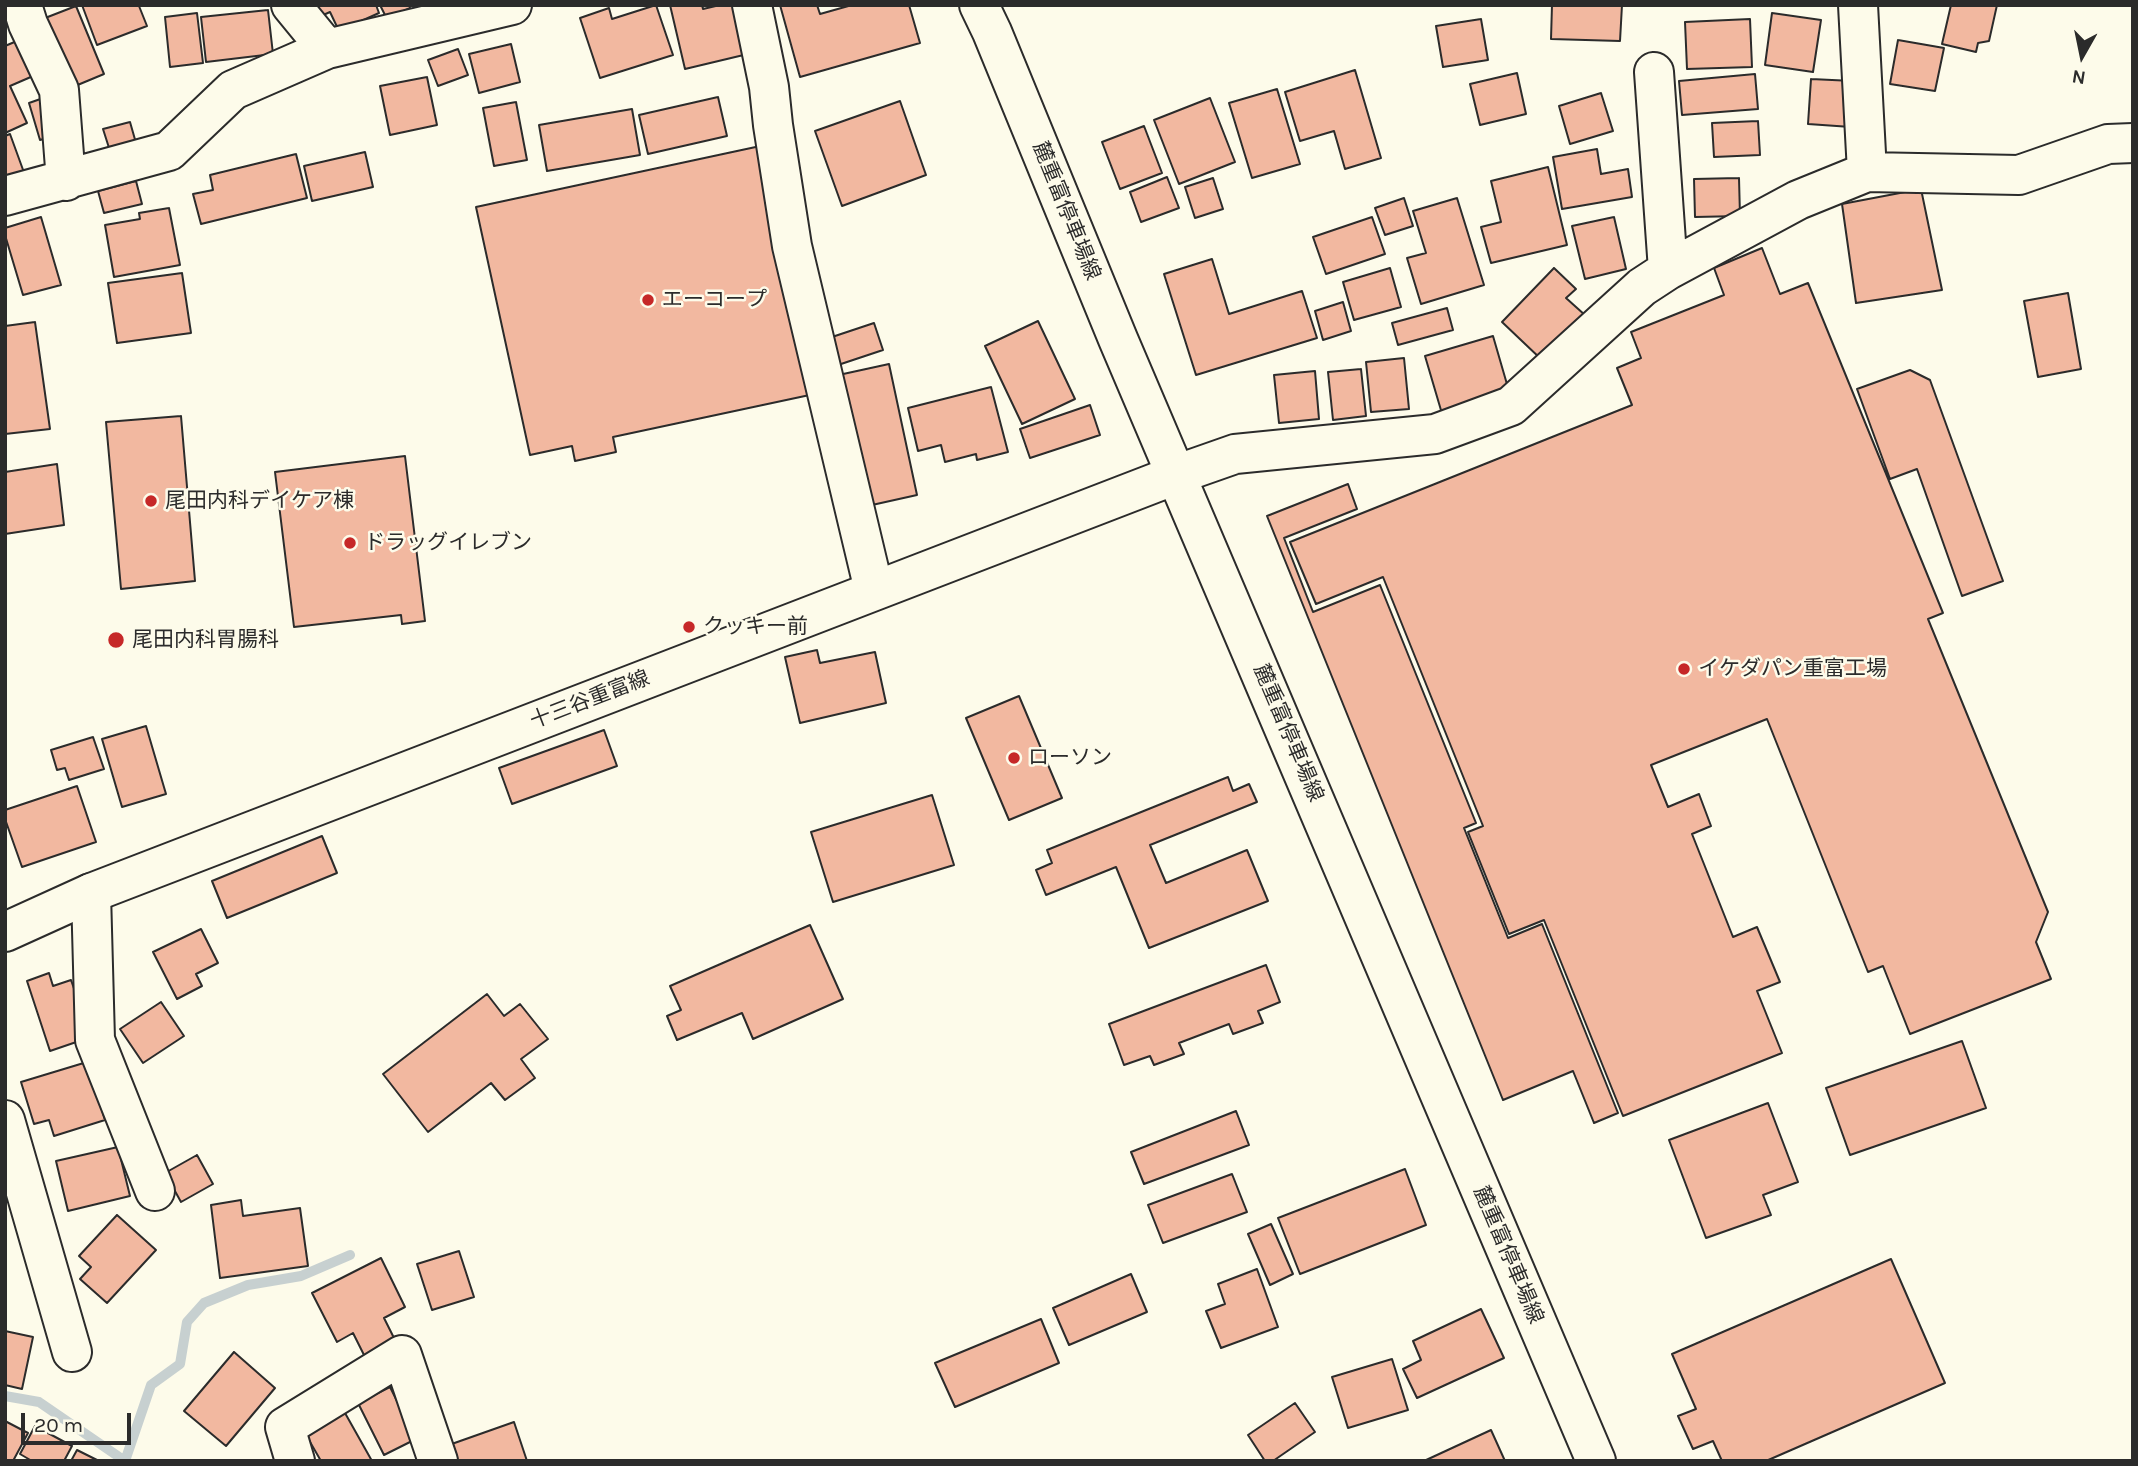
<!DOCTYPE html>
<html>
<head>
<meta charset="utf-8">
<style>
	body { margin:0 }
	#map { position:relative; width:2138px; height:1466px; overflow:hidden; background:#fdfbea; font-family:Karla,sans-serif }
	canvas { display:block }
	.frame { position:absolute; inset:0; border:7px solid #2b2b2b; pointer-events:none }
	.north { position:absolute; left:2047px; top:21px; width:70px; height:70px; -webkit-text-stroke:5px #fdfbea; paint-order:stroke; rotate:189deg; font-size:19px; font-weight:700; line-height:28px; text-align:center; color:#2b2b2b }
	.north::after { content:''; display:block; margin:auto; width:24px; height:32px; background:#2b2b2b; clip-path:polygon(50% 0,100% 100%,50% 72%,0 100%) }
	.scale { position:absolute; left:21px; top:1413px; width:110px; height:32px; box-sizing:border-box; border:4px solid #2b2b2b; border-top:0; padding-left:9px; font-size:21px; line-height:24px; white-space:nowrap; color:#2b2b2b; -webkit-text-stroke:5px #fdfbea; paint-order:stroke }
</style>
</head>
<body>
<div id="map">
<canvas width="2138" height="1466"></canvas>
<div class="frame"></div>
<div class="north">N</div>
<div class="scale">20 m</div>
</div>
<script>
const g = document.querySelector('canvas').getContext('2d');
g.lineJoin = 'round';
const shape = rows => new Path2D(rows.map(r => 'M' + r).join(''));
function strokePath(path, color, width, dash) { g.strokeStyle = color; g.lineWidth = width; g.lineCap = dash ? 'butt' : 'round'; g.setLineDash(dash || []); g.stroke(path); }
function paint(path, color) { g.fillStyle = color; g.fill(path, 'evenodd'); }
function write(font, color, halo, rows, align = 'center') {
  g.font = font + ' Karla,"Noto Sans JP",sans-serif'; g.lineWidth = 5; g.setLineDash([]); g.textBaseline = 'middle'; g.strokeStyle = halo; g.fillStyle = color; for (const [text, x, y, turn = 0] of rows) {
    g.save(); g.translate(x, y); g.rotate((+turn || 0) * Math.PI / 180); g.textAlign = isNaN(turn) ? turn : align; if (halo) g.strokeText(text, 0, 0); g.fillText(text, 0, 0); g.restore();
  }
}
const stream = shape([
	[5,1396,39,1402,125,1461],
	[125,1461,151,1385,180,1364,187,1322,204,1303,248,1285,301,1276,350,1255]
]);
const building = shape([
	[82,5,142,5,139,6,147,26,97,45,82,5],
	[317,5,376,5,379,13,339,31,330,12,321,16,317,5],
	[380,5,409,5,410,8,387,19,380,5],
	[656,5,673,55,600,78,580,18,609,8,612,19,656,5],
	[670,5,702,5,703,9,720,5,740,5,752,53,685,69,670,5],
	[780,5,817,5,820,14,852,5,909,5,920,43,800,77,780,5],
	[1552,5,1622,5,1620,41,1551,39,1552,5],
	[1951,5,1997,5,1989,41,1978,43,1976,52,1942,44,1951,5],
	[76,6,104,74,68,89,40,20,76,6],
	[268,10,273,54,206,62,201,17,268,10],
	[197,13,203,63,170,67,165,17,197,13],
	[1772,13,1821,20,1813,72,1765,65,1772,13],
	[1481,19,1488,60,1443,67,1436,26,1481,19],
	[1750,19,1752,67,1687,69,1685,22,1750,19],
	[24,38,40,73,10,86,27,123,5,133,5,46,24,38],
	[1898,40,1944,48,1935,91,1890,84,1898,40],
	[511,44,520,82,479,93,469,54,511,44],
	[458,49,468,75,438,86,428,60,458,49],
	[1355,70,1381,158,1345,169,1334,131,1300,141,1285,92,1355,70],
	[1517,73,1526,114,1480,125,1470,84,1517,73],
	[1755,74,1758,109,1682,115,1679,81,1755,74],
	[427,77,437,125,390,135,380,86,427,77],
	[1811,79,1853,81,1851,127,1808,124,1811,79],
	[1277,89,1300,164,1252,178,1229,103,1277,89],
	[1601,93,1613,131,1570,144,1559,106,1601,93],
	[49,96,61,134,40,140,29,103,49,96],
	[718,97,727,136,648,154,639,115,718,97],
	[1210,98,1235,162,1179,184,1154,120,1210,98],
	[900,101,926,175,842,206,815,131,900,101],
	[516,102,527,160,494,166,483,108,516,102],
	[632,109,640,155,547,171,539,125,632,109],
	[1758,121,1760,155,1714,157,1712,123,1758,121],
	[130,122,136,143,110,151,103,129,130,122],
	[1144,126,1162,173,1120,189,1102,142,1144,126],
	[10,134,26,178,5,185,5,136,10,134],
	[765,145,819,393,613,437,616,452,575,461,572,446,530,455,476,207,765,145],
	[1597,149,1601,174,1628,169,1632,197,1562,209,1553,157,1597,149],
	[365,152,373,187,312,201,304,166,365,152],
	[296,154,307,198,201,224,193,194,213,190,210,175,296,154],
	[1548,167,1567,245,1491,263,1481,227,1501,222,1491,181,1548,167],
	[1167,177,1179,208,1141,222,1130,192,1167,177],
	[1213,178,1223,209,1195,218,1185,187,1213,178],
	[1739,178,1740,216,1695,217,1694,179,1739,178],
	[136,181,142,204,104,213,98,191,136,181],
	[1921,189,1942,290,1856,303,1842,204,1921,189],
	[1404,198,1413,226,1385,235,1375,208,1404,198],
	[1457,198,1484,285,1421,304,1407,258,1426,253,1413,211,1457,198],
	[169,208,180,265,114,277,105,225,140,219,139,213,169,208],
	[41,217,61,285,23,295,5,235,5,228,41,217],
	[1372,217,1385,254,1326,274,1313,237,1372,217],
	[1614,217,1626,269,1585,279,1572,226,1614,217],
	[1762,248,1780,294,1808,283,1943,613,1928,619,2048,912,2036,942,2051,979,1910,1034,1883,966,1868,972,1767,719,1651,765,1668,807,1699,794,1711,826,1692,834,1733,937,1757,927,1780,982,1757,991,1782,1053,1623,1116,1544,920,1509,934,1468,832,1483,826,1383,577,1316,604,1290,542,1632,405,1617,368,1641,358,1631,332,1724,295,1714,268,1762,248],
	[1212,259,1229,314,1302,291,1317,338,1196,375,1164,274,1212,259],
	[1390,268,1401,307,1354,320,1343,282,1390,268],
	[1554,268,1576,289,1566,298,1586,316,1543,361,1502,322,1554,268],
	[182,273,191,333,117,343,108,283,182,273],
	[2068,293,2081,369,2038,377,2024,301,2068,293],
	[1343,302,1351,331,1323,340,1315,311,1343,302],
	[1447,308,1453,330,1398,345,1392,323,1447,308],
	[1038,321,1075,399,1022,424,985,346,1038,321],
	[35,322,50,429,5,434,5,326,35,322],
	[874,323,883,350,838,365,829,338,874,323],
	[1493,336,1511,398,1443,417,1425,356,1493,336],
	[1404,358,1409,409,1371,412,1366,362,1404,358],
	[889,364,917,495,863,507,834,376,889,364],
	[1361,369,1366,416,1333,420,1328,372,1361,369],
	[1910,370,1930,380,2003,581,1962,596,1917,469,1890,479,1857,389,1910,370],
	[1315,371,1319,419,1279,423,1274,375,1315,371],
	[991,387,1008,452,977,460,976,454,945,462,941,445,918,451,908,408,991,387],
	[1090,405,1100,435,1030,458,1020,429,1090,405],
	[181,416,195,581,121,589,106,422,181,416],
	[405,456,425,621,402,624,401,615,294,627,275,472,405,456],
	[57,464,64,525,5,534,5,472,57,464],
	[1348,484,1357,509,1284,538,1313,612,1380,585,1476,823,1464,828,1508,938,1542,924,1618,1113,1594,1123,1573,1071,1503,1100,1267,516,1348,484],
	[817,650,820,663,875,652,886,703,800,723,785,657,817,650],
	[1019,696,1062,798,1009,820,966,718,1019,696],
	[146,726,166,794,122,807,102,739,146,726],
	[604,730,617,766,512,804,499,768,604,730],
	[93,737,104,769,69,780,65,768,57,770,51,750,93,737],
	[1228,777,1233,791,1249,784,1257,802,1150,845,1166,883,1247,850,1268,901,1149,948,1116,867,1046,895,1036,870,1052,863,1047,850,1228,777],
	[77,786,96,842,22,867,5,819,5,810,77,786],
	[932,795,954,865,833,902,811,832,932,795],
	[322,836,337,873,227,918,212,881,322,836],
	[810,925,843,999,753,1039,742,1013,677,1040,667,1016,681,1010,670,986,810,925],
	[201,929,218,963,196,974,202,986,177,999,153,952,201,929],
	[1266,965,1280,1002,1258,1011,1263,1023,1233,1034,1229,1024,1179,1043,1184,1054,1154,1065,1150,1056,1124,1065,1109,1024,1266,965],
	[49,973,53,986,71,980,91,1037,50,1051,27,981,49,973],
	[487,994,504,1016,520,1004,548,1039,521,1059,535,1078,505,1100,491,1083,428,1132,383,1074,487,994],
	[161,1002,184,1036,143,1063,120,1029,161,1002],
	[1962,1041,1986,1108,1850,1155,1826,1088,1962,1041],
	[87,1062,105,1120,54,1136,49,1120,34,1124,21,1082,87,1062],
	[1768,1103,1798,1182,1763,1195,1771,1215,1706,1238,1669,1140,1768,1103],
	[1236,1111,1249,1145,1144,1184,1131,1152,1236,1111],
	[118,1147,130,1196,68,1211,56,1161,118,1147],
	[197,1155,213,1184,181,1202,165,1173,197,1155],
	[1405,1169,1426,1225,1300,1274,1278,1218,1405,1169],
	[1232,1174,1247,1212,1163,1243,1148,1205,1232,1174],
	[241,1200,243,1216,300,1208,308,1266,220,1278,211,1205,241,1200],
	[117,1215,156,1250,107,1303,80,1279,91,1267,79,1256,117,1215],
	[1271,1224,1293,1274,1270,1285,1248,1234,1271,1224],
	[459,1251,474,1297,432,1310,417,1264,459,1251],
	[381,1258,405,1307,384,1318,397,1344,366,1359,353,1333,337,1342,312,1293,381,1258],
	[1891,1259,1945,1383,1766,1461,1722,1461,1713,1441,1693,1449,1678,1416,1696,1409,1672,1354,1891,1259],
	[1257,1269,1278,1327,1221,1348,1206,1311,1225,1304,1218,1284,1257,1269],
	[1131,1274,1147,1312,1069,1345,1053,1308,1131,1274],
	[1481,1309,1504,1358,1417,1398,1403,1369,1421,1360,1413,1341,1481,1309],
	[1041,1319,1059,1363,955,1407,935,1363,1041,1319],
	[5,1331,33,1337,22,1389,5,1385,5,1331],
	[234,1352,275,1388,226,1446,184,1411,234,1352],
	[1392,1359,1408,1410,1348,1428,1332,1377,1392,1359],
	[390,1387,416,1439,384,1455,358,1403,390,1387],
	[1295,1403,1315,1432,1273,1461,1265,1461,1248,1435,1295,1403],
	[345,1413,372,1461,321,1461,306,1435,345,1413],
	[5,1421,28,1433,13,1461,5,1461,5,1421],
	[514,1422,527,1461,451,1461,446,1446,514,1422],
	[35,1426,72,1446,64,1461,32,1461,20,1454,35,1426],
	[1491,1430,1505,1461,1424,1461,1491,1430],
	[77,1450,99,1461,71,1461,77,1450]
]);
const minor = shape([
	[22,5,28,24,59,90,66,181],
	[291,5,327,49],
	[752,5,769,87,773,125,792,246,874,590],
	[1858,5,1867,172],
	[1654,72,1668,270],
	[5,196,169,151,233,90,327,49,512,5],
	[1178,474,1235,454,1435,434,1511,406,1642,287,1668,270,1798,200,1867,172,2019,175,2108,144,2133,143],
	[91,893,95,1040,155,1191],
	[5,1120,72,1352],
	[295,1461,285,1427,402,1355,438,1461]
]);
const major = shape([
	[979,5,992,32,1118,339,1596,1461],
	[5,932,91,893,1178,474]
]);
const markers = [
	[648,300,7,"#c62828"],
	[151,501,7,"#c62828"],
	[350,543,7,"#c62828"],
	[689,627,7,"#c62828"],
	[116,640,9,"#c62828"],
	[1684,669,7,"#c62828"],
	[1014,758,7,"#c62828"]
];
const streetNames = [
	["麓重富停車場線",1066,211,68],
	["十三谷重富線",590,700,-21],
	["麓重富停車場線",1288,733,67],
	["麓重富停車場線",1508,1255,67]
];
const poiNames = [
	["エーコープ",662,300],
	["尾田内科デイケア棟",165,501],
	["ドラッグイレブン",364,543],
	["クッキー前",703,627],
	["尾田内科胃腸科",132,640],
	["イケダパン重富工場",1698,669],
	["ローソン",1028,758]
];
strokePath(stream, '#c7d0d0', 10);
paint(building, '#f2b8a0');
strokePath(building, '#2b2b2b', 2);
strokePath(minor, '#2b2b2b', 42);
strokePath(major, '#2b2b2b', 42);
strokePath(minor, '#fdfbea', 38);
strokePath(major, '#fdfbea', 38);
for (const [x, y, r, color] of markers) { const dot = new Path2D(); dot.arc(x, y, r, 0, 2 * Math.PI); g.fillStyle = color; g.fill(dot); strokePath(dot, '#fdfbea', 2.5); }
write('21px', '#2b2b2b', '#fdfbea', streetNames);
write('21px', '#2b2b2b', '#fdfbea', poiNames, 'left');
</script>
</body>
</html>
